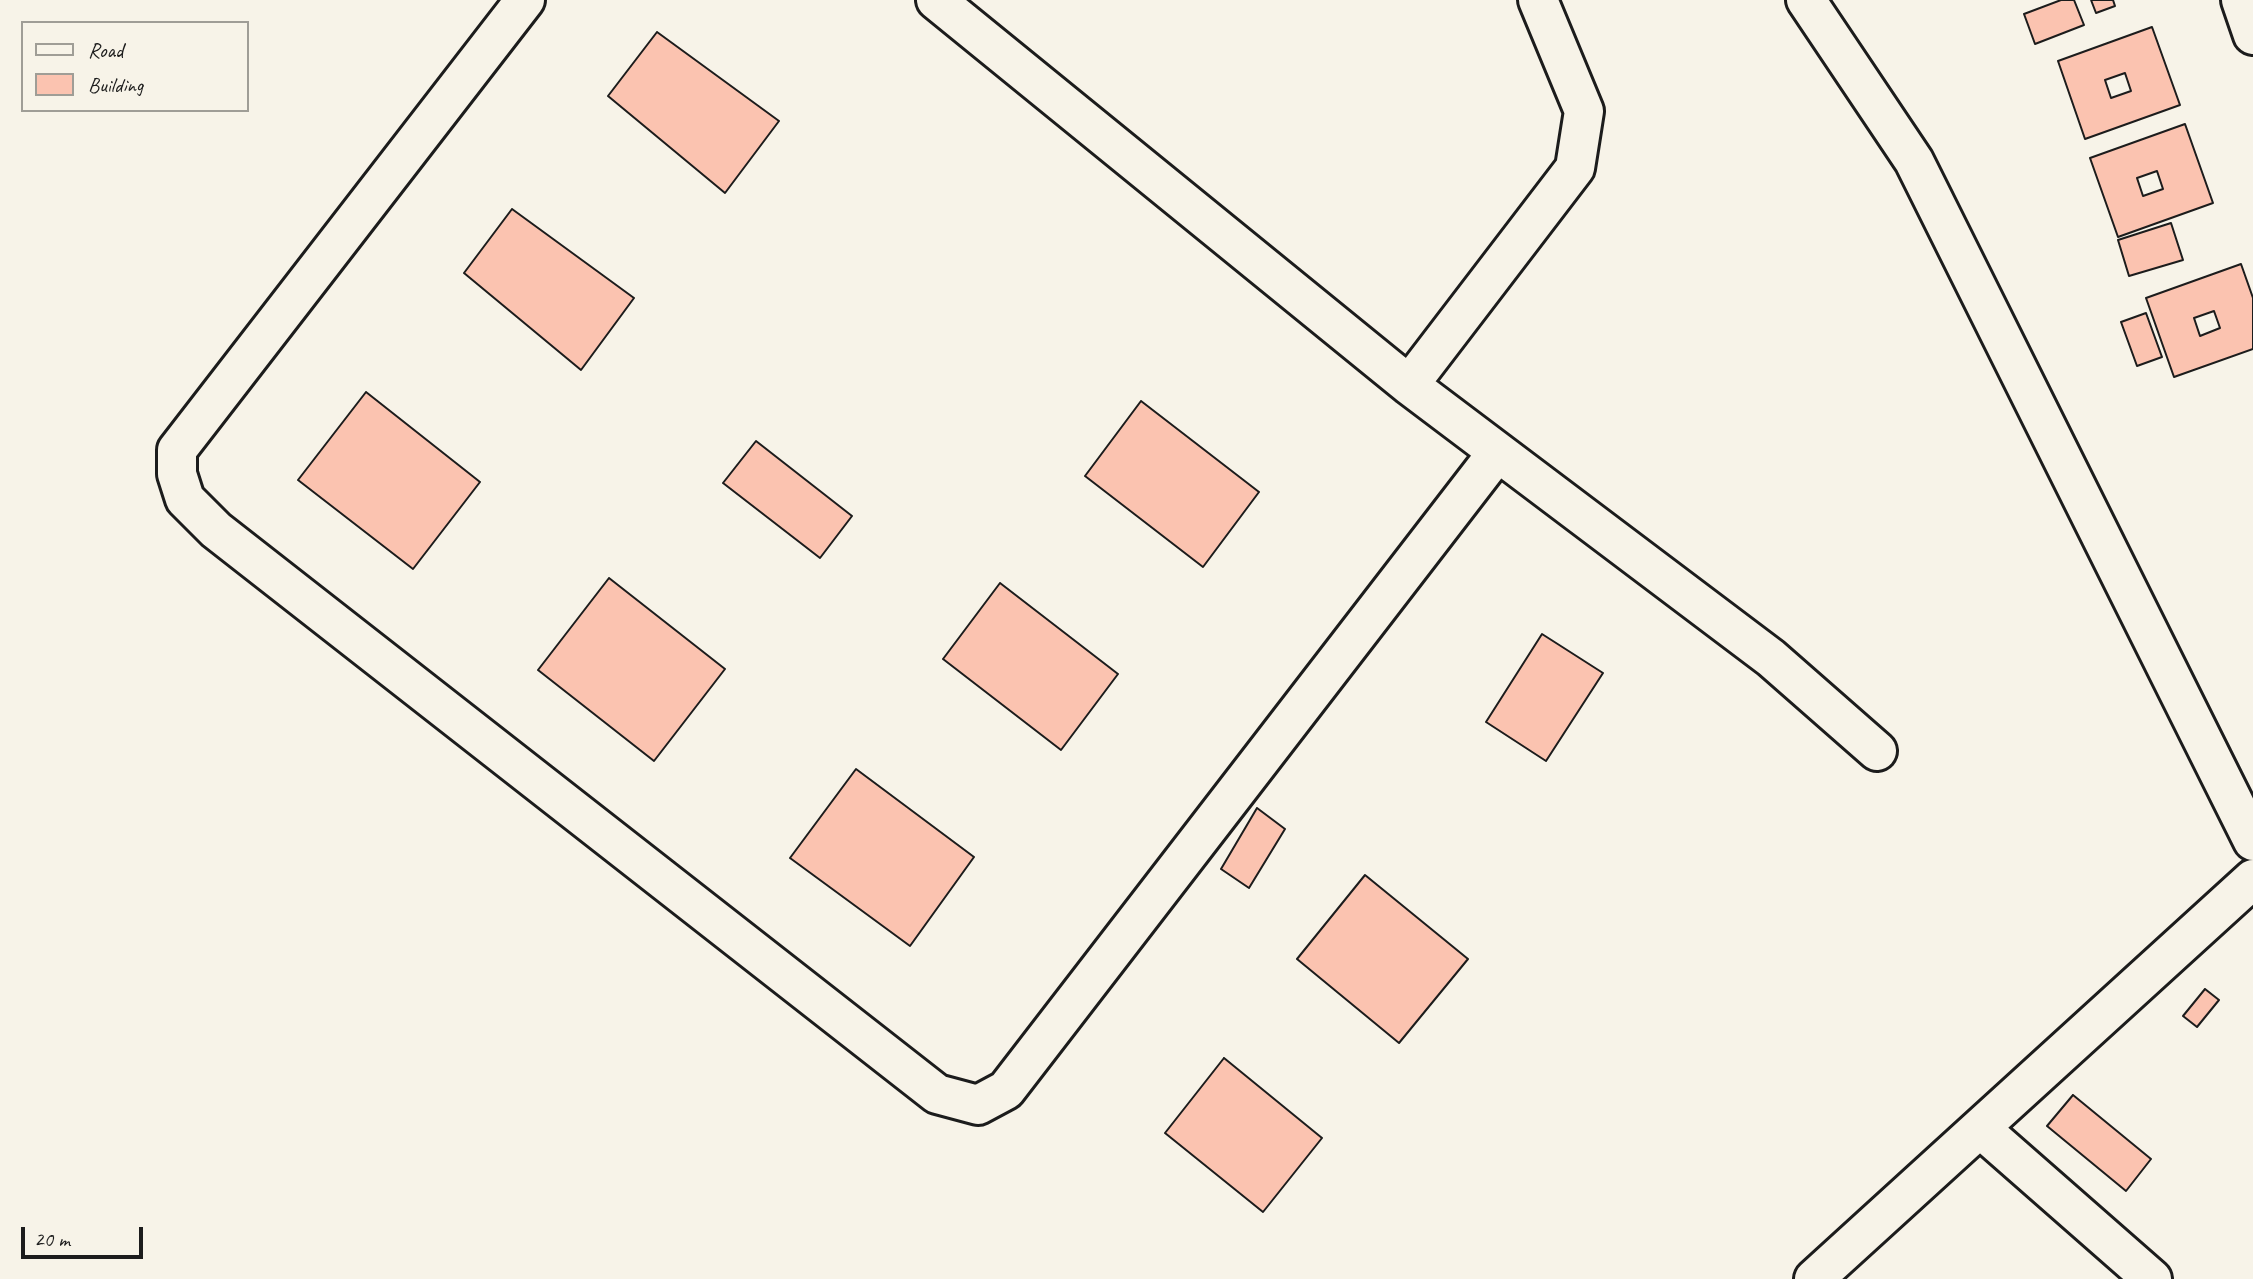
<!DOCTYPE html>
<html>
<head>
<meta charset="utf-8">
<style>
	body { margin:0 }
	#map { position:relative; width:2253px; height:1279px; overflow:hidden; background:#f7f3e8; font-family:Caveat,sans-serif }
	canvas { display:block }
	.legend { position:absolute; left:21px; top:21px; width:228px; height:91px; box-sizing:border-box; background:#f7f3e8; border:2px solid #9f9d96; margin:0; padding:9px 12px; list-style:none; font-size:21px; color:#1c1c1c }
	.legend li { display:flex; align-items:center; gap:14px; height:35px }
	.legend b { width:35px; border:2px solid #9f9d96 }
	.scale { position:absolute; left:21px; top:1227px; width:122px; height:32px; box-sizing:border-box; border:4px solid #1c1c1c; border-top:0; padding-left:9px; font-size:21px; line-height:24px; white-space:nowrap; color:#1c1c1c; -webkit-text-stroke:5px #f7f3e8; paint-order:stroke }
</style>
</head>
<body>
<div id="map">
<canvas width="2253" height="1279"></canvas>
<ul class="legend">
<li><b style="height:9px;background:#f7f3e8"></b>Road</li>
<li><b style="height:19px;background:#fbc3b0"></b>Building</li>
</ul>
<div class="scale">20 m</div>
</div>
<script>
const g = document.querySelector('canvas').getContext('2d');
g.lineJoin = 'round';
function paint(path, color) { g.fillStyle = color; g.fill(path, 'evenodd'); }
const shape = rows => new Path2D(rows.map(r => 'M' + r).join(''));
function strokePath(path, color, width, dash) { g.strokeStyle = color; g.lineWidth = width; g.lineCap = dash ? 'butt' : 'round'; g.setLineDash(dash || []); g.stroke(path); }
const building = shape([
	[2061,0,2074,0,2084,25,2035,44,2024,14,2061,0],
	[2091,0,2113,0,2115,6,2096,13,2091,0],
	[2152,27,2180,105,2085,139,2058,61,2152,27],
	[2125,73,2131,91,2111,98,2105,80,2125,73],
	[657,32,779,121,725,193,608,96,657,32],
	[2185,124,2213,203,2118,237,2090,158,2185,124],
	[2157,171,2163,189,2143,196,2137,178,2157,171],
	[512,209,634,298,581,370,464,273,512,209],
	[2171,223,2183,260,2129,276,2118,240,2171,223],
	[2241,264,2253,298,2253,349,2174,377,2146,298,2241,264],
	[2214,311,2220,328,2200,336,2194,318,2214,311],
	[2146,313,2162,357,2137,366,2121,322,2146,313],
	[366,392,480,482,413,569,298,480,366,392],
	[1141,401,1259,492,1203,567,1085,476,1141,401],
	[756,441,852,516,820,558,723,483,756,441],
	[609,578,725,669,654,761,538,670,609,578],
	[1000,583,1118,674,1061,750,943,659,1000,583],
	[1542,634,1603,673,1546,761,1486,722,1542,634],
	[856,769,974,857,910,946,790,858,856,769],
	[1257,808,1285,829,1249,888,1221,869,1257,808],
	[1365,875,1468,959,1399,1043,1297,959,1365,875],
	[2205,989,2219,1000,2197,1027,2183,1016,2205,989],
	[1224,1058,1322,1138,1263,1212,1165,1133,1224,1058],
	[2073,1095,2151,1159,2126,1191,2047,1126,2073,1095]
]);
const minor = shape([
	[525,0,177,450,177,474,185,499,216,530,937,1094,978,1105,1006,1090,1497,453],
	[936,0,1409,385,1771,658,1877,751],
	[1806,0,1914,161,2253,841],
	[2241,0,2253,35],
	[1409,385,1575,168,1584,111,1538,0],
	[1981,1129,2152,1279],
	[1814,1279,2253,879]
]);
paint(building, '#fbc3b0');
strokePath(building, '#1c1c1c', 2);
strokePath(minor, '#1c1c1c', 44);
strokePath(minor, '#f7f3e8', 38);
</script>
</body>
</html>
